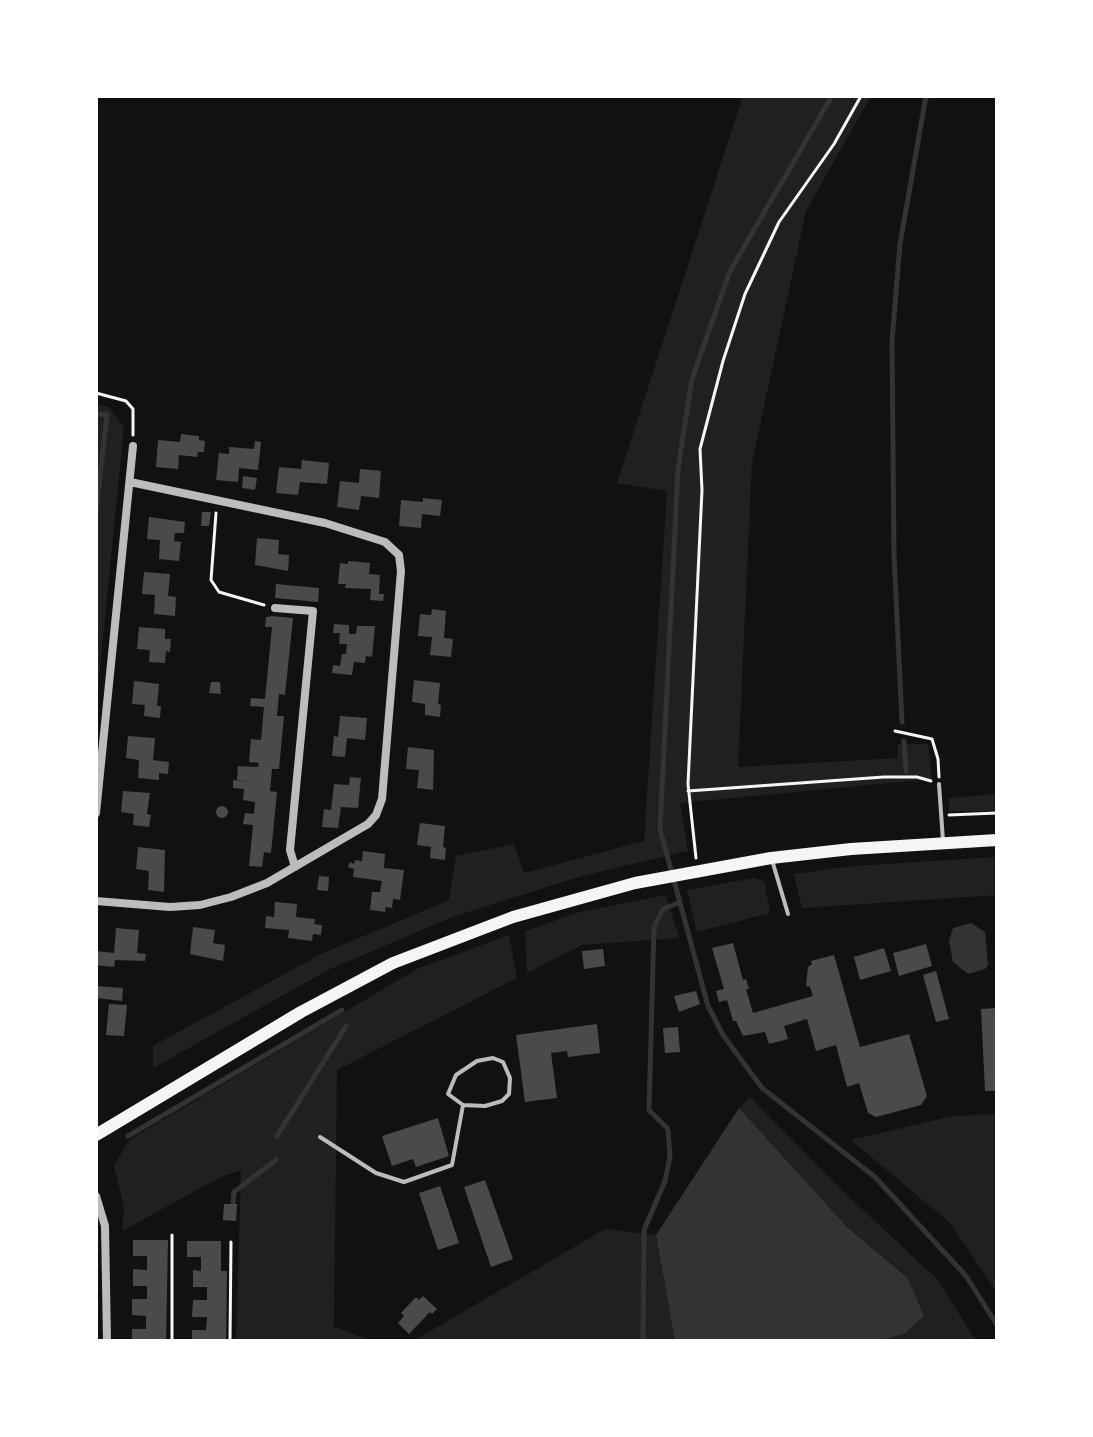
<!DOCTYPE html>
<html>
<head>
<meta charset="utf-8">
<style>
	body { margin:0 }
	#map { position:relative; width:1093px; height:1437px; overflow:hidden; background:#111; font-family:Manrope,sans-serif }
	canvas { display:block }
	.frame { position:absolute; inset:0; border:98px solid #fff; pointer-events:none }
</style>
</head>
<body>
<div id="map">
<canvas width="1093" height="1437"></canvas>
<div class="frame"></div>
</div>
<script>
const g = document.querySelector('canvas').getContext('2d');
g.lineJoin = 'round';
function paint(path, color) { g.fillStyle = color; g.fill(path, 'evenodd'); }
const shape = rows => new Path2D(rows.map(r => 'M' + r).join(''));
function strokePath(path, color, width, dash) { g.strokeStyle = color; g.lineWidth = width; g.lineCap = dash ? 'butt' : 'round'; g.setLineDash(dash || []); g.stroke(path); }
const green = shape([
	[743,96,871,96,806,211,752,462,738,767,898,758,898,744,928,744,932,779,680,803,688,851,582,876,452,917,330,969,153,1068,153,1046,321,954,449,900,456,856,514,844,524,873,644,841,667,491,617,483],
	[96,404,109,407,124,427,96,707],
	[997,794,997,811,949,811,949,798],
	[997,857,997,895,802,908,794,874,853,866],
	[754,878,764,881,770,913,697,932,687,890],
	[666,895,679,938,582,945,527,973,525,931,580,912],
	[509,935,517,978,337,1070,334,1326,371,1341,236,1341,241,1170,221,1177,122,1231,124,1208,114,1166,129,1140,417,969],
	[750,1097,848,1196,938,1280,976,1341,877,1341,904,1334,908,1277,847,1227,739,1108],
	[997,1114,997,1293,950,1223,851,1140,953,1116],
	[605,1229,656,1235,675,1341,413,1341]
]);
const water = shape([
	[971,923,985,932,988,965,985,969,968,974,953,962,949,941,953,928],
	[739,1108,847,1227,907,1277,924,1316,904,1334,877,1341,675,1341,656,1235]
]);
const stream = shape([
	[832,96,730,271,692,379,678,469,660,829,708,1006,723,1035,762,1088,875,1177,966,1276,997,1325],
	[96,511,107,415,98,414],
	[902,722,894,555,892,341,900,244,926,96],
	[904,741,906,771],
	[128,1136,342,1010],
	[277,1136,346,1026],
	[233,1203,234,1192,276,1160],
	[643,1341,644,1230,665,1181,670,1157,668,1129,649,1110,654,927,663,909,678,903]
]);
const building = shape([
	[181,434,199,436,199,440,205,441,204,452,198,452,197,457,179,455,178,469,156,467,158,440,180,442],
	[255,441,261,442,258,470,239,468,238,482,216,480,219,453,229,454,229,447,254,449],
	[302,460,329,463,327,484,300,482,298,495,276,493,279,467,301,469],
	[360,469,381,471,379,498,361,496,359,510,337,507,340,481,359,483],
	[243,476,257,478,255,490,242,488],
	[423,498,442,500,440,516,422,514,421,528,399,526,401,500,423,502],
	[202,512,211,512,209,526,201,526],
	[149,517,185,522,184,533,175,533,174,541,181,542,179,561,159,559,160,540,147,539],
	[257,538,279,540,278,554,289,555,288,571,255,565],
	[348,561,370,563,369,574,380,575,379,594,384,594,383,601,370,600,371,589,345,588,346,584,338,584,340,563,348,564],
	[144,572,170,574,168,596,176,597,175,616,154,614,155,595,142,594],
	[276,584,319,588,318,602,275,598],
	[432,609,446,611,444,638,453,639,451,657,430,655,432,637,418,636,420,614,431,615],
	[272,616,293,618,285,695,279,694,277,716,284,716,279,769,272,769,270,791,277,792,271,853,264,852,262,867,249,866,253,825,243,824,245,813,254,814,255,802,243,800,244,789,233,788,233,780,257,783,237,780,238,766,258,767,259,763,249,762,251,739,261,740,264,707,250,706,251,698,265,699,272,627,265,627,266,617],
	[334,624,349,625,349,634,356,634,357,626,375,626,372,657,366,656,365,663,354,662,352,675,332,673,333,665,340,666,342,654,346,654,347,644,339,644,340,633,333,633],
	[139,627,165,629,165,639,171,639,170,652,166,651,165,663,149,662,150,650,137,649],
	[414,680,440,683,438,704,441,705,440,717,425,715,425,704,412,702],
	[134,681,159,684,157,706,161,706,160,718,144,716,145,705,132,704],
	[211,682,220,682,221,694,209,693],
	[340,716,367,718,365,740,347,738,345,757,332,756,334,736,338,737],
	[128,736,155,738,153,760,169,762,168,774,159,773,159,780,138,778,139,760,126,758],
	[408,747,434,750,433,790,417,788,419,770,406,769],
	[350,777,361,778,358,808,341,807,338,828,322,827,324,809,331,810,334,784,349,785],
	[123,791,150,793,147,814,151,815,149,827,133,825,134,814,121,812],
	'216 812a6 6 0 1 1 12 0a6 6 0 1 1-12 0Z',
	[420,823,445,826,443,847,446,848,445,860,430,858,431,847,417,845],
	[138,847,165,850,164,892,148,890,149,871,136,869],
	[363,851,385,854,384,868,404,870,400,900,393,899,392,908,386,907,385,912,370,910,372,892,380,892,382,881,353,877,354,869,348,867,350,862,354,864,355,860,362,861],
	[319,876,329,877,328,891,317,890],
	[275,902,297,904,296,917,315,919,314,924,322,925,321,935,313,934,312,941,288,938,289,930,265,928,266,916,274,917],
	[193,927,215,930,213,943,225,945,223,961,190,954],
	[116,928,139,930,137,953,146,954,145,961,115,960,114,967,96,965,96,951,114,953],
	[733,943,743,980,746,979,749,989,746,989,753,1013,813,996,810,987,806,986,808,967,812,964,811,961,834,955,860,1047,909,1034,927,1096,921,1105,876,1117,868,1113,859,1083,847,1087,836,1045,816,1051,807,1019,784,1026,788,1039,769,1044,765,1032,743,1036,736,1021,733,1021,727,1000,719,1002,716,991,724,989,712,948],
	[926,944,932,966,899,976,893,953],
	[884,948,891,971,860,980,854,957],
	[603,949,605,966,584,969,582,951],
	[936,971,949,1019,936,1022,923,975],
	[96,986,123,988,122,1001,96,998],
	[696,991,700,1004,679,1012,674,996],
	[109,1004,127,1005,124,1036,106,1035],
	[997,1008,997,1091,985,1091,981,1009],
	[597,1024,600,1053,568,1057,567,1051,551,1053,557,1098,525,1102,516,1035],
	[678,1027,680,1052,665,1053,663,1028],
	[438,1118,449,1156,416,1167,413,1159,392,1166,382,1136],
	[485,1180,513,1259,491,1267,464,1187],
	[440,1186,459,1243,438,1250,419,1193],
	[224,1204,237,1204,236,1221,223,1220],
	[133,1240,168,1240,166,1341,132,1341,132,1329,146,1329,146,1316,132,1315,132,1299,147,1299,147,1286,133,1286,133,1269,147,1270,147,1256,133,1256],
	[187,1241,221,1241,221,1271,227,1271,226,1341,192,1341,192,1330,206,1330,207,1317,192,1317,193,1300,207,1300,207,1287,193,1287,193,1270,201,1271,201,1257,187,1257],
	[423,1296,437,1309,432,1314,430,1312,409,1334,398,1323,404,1316,401,1313,416,1297,419,1300]
]);
const path = shape([
	[96,393,126,401,133,409,133,435],
	[216,513,211,580,219,592,264,605],
	[895,731,932,739,938,759,939,777],
	[688,791,884,777,917,777,931,781],
	[949,815,997,813],
	[696,858,688,784,702,490,700,449,723,361,745,294,779,222,834,144,861,96],
	[172,1341,172,1235],
	[230,1341,231,1242]
]);
const service = shape([
	[939,784,943,841],
	[772,860,788,914],
	[493,1058,503,1062,510,1078,509,1094,502,1101,485,1106,463,1105,448,1094,456,1075,477,1061,493,1058],
	[320,1137,376,1173,404,1182,452,1165,463,1105]
]);
const minor = shape([
	[275,608,313,611,290,850,295,867],
	[96,813,133,446],
	[96,901,170,907,200,905,231,897,267,883,368,824,376,815,382,799,401,571,399,555,385,542,325,523,130,482],
	[96,1196,105,1226,107,1341]
]);
const secondary = shape([
	[96,1135,301,1012,393,963,513,917,635,883,771,858,851,849,997,840]
]);
paint(green, '#202020');
paint(water, '#333');
strokePath(stream, '#333', 5);
paint(building, '#4a4a4a');
strokePath(path, '#f5f5f5', 3);
strokePath(service, '#bcbcbc', 4);
strokePath(minor, '#bcbcbc', 8);
strokePath(secondary, '#f5f5f5', 12);
</script>
</body>
</html>
